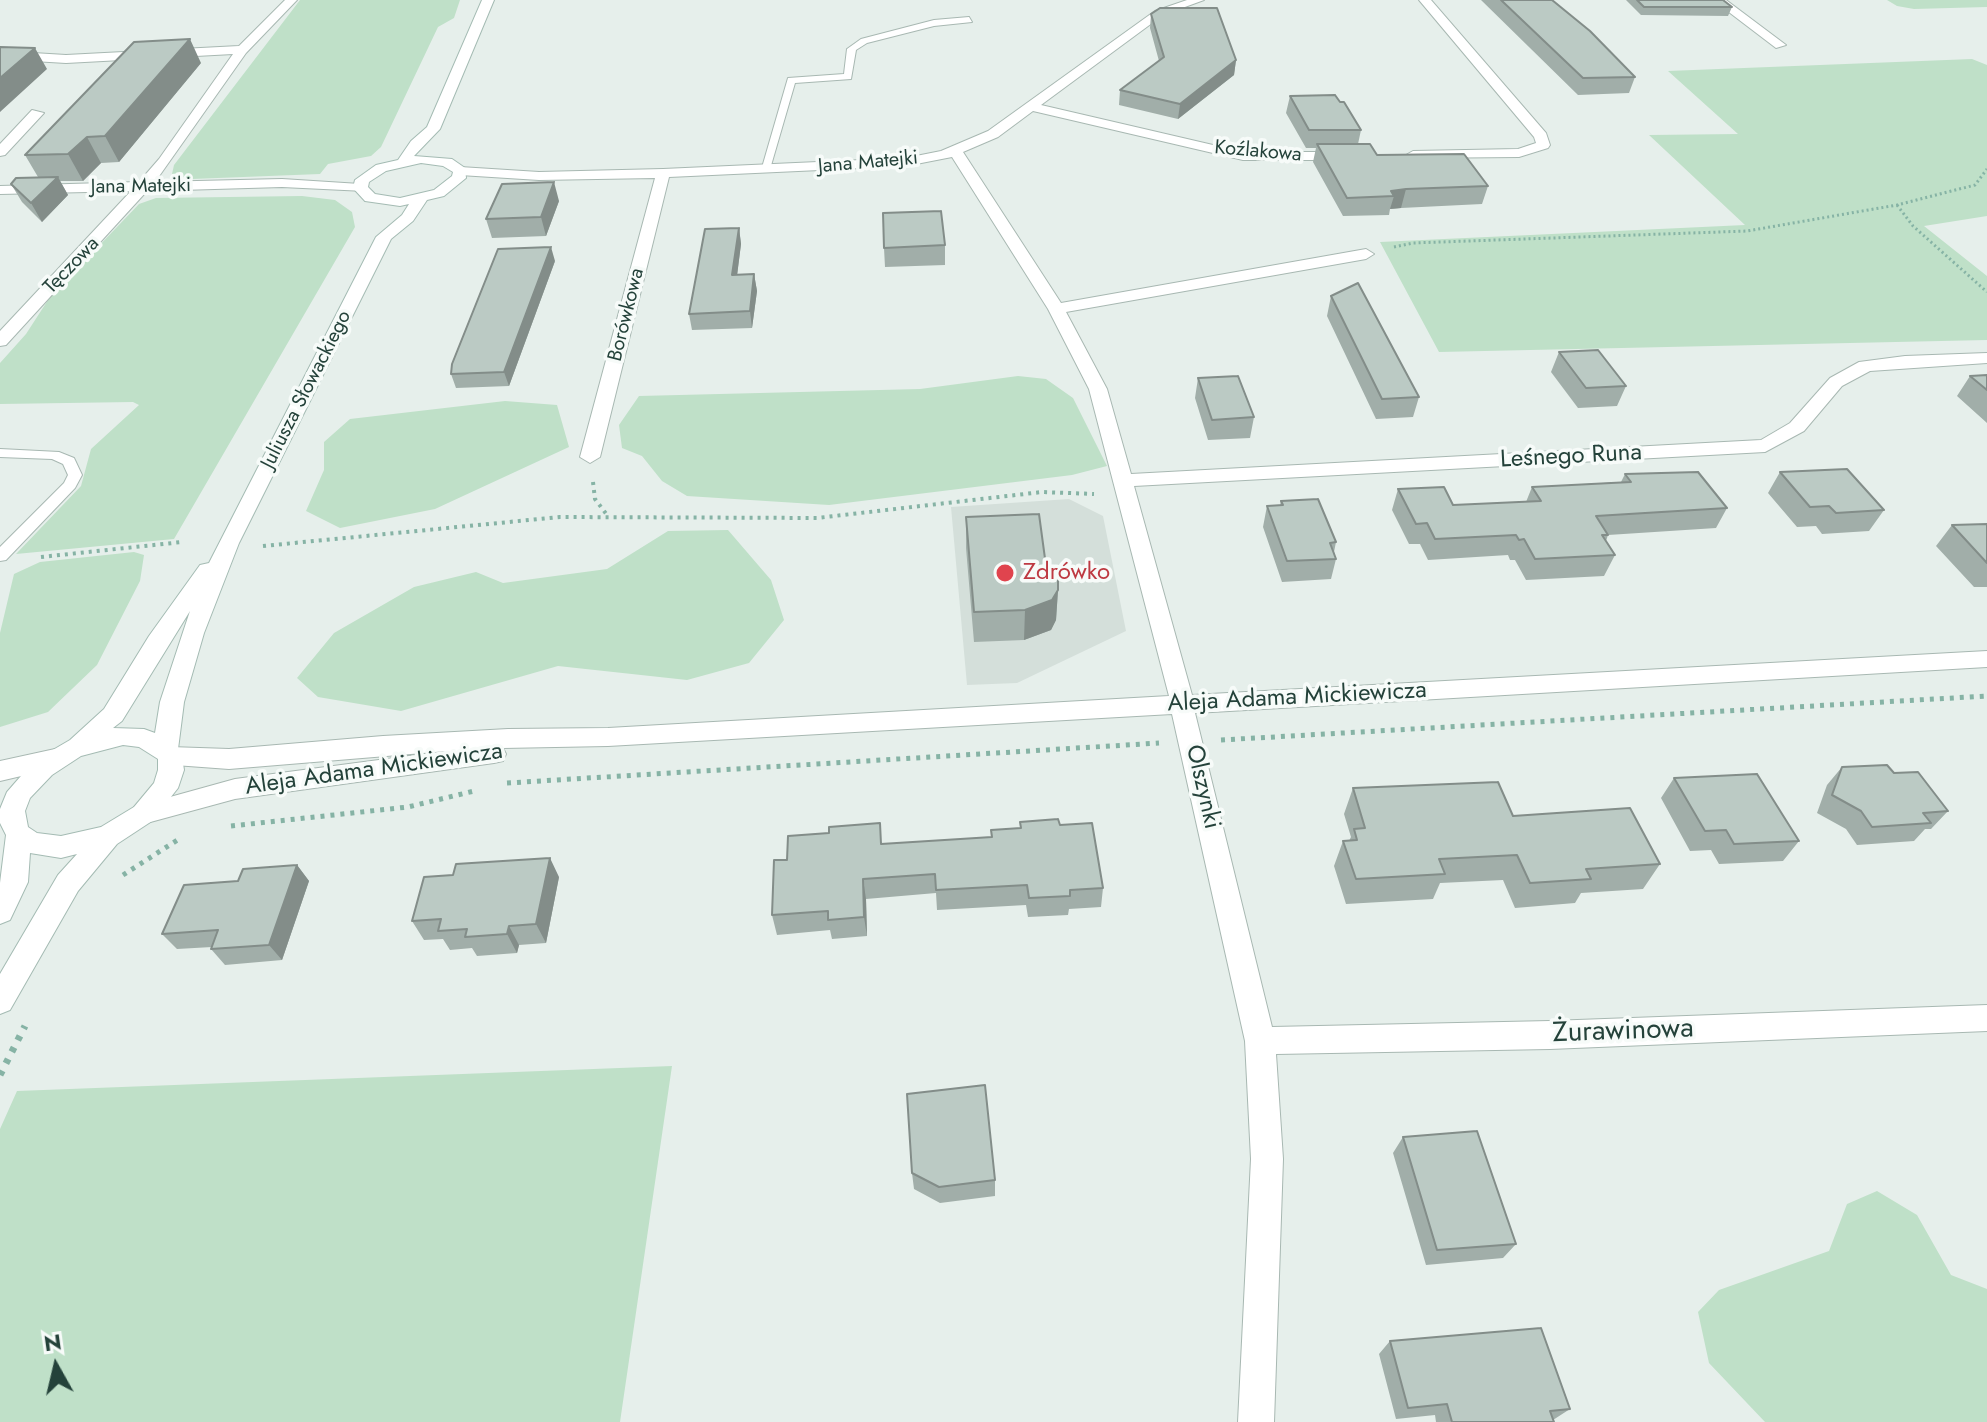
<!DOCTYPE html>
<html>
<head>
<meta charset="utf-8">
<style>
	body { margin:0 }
	#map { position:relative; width:1987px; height:1422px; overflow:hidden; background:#e6efeb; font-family:Jost,sans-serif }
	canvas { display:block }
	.north { position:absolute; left:16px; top:1326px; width:80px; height:80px; -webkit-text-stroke:6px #f7fbf9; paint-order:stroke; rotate:352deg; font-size:22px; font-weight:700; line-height:32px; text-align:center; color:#24423a }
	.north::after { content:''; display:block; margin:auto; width:28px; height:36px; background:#24423a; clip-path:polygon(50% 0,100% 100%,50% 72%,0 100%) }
</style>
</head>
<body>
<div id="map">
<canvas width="1987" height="1422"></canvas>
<div class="north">N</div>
</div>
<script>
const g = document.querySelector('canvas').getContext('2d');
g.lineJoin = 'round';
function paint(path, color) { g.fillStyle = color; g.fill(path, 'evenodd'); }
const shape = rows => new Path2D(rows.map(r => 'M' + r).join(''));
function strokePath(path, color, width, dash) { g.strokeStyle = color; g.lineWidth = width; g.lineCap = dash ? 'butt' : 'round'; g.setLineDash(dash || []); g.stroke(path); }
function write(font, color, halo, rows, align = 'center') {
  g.font = font + ' Jost,sans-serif'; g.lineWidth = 7; g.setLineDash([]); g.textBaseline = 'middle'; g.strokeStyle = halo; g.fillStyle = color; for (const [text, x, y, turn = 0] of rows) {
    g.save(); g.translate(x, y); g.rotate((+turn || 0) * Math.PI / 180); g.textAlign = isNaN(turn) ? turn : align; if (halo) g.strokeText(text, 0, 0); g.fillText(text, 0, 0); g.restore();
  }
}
const built = shape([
	[1069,499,1103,516,1126,631,1017,683,967,685,951,507]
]);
const green = shape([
	[300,0,460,0,454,18,438,27,381,147,371,156,328,164,320,174,192,179,172,174,174,165],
	[1887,0,1987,0,1987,7,1914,9,1897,6],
	[1972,59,1987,65,1987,216,1924,226,1987,276,1987,340,1439,352,1380,242,1745,225,1649,135,1738,134,1668,71],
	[302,196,335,200,352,212,355,227,174,539,16,554,81,486,91,449,139,405,133,402,0,404,0,363,26,334,50,297,139,204,156,198],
	[1018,376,1046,379,1073,398,1107,466,1072,475,829,505,687,496,662,481,642,456,622,448,619,425,639,396,920,389],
	[505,401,557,405,569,447,435,509,340,528,306,511,324,470,324,442,350,419],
	[728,530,771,580,784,620,749,663,687,680,558,666,401,711,318,697,297,678,334,633,414,587,476,572,503,583,607,569,668,531],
	[134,552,144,555,140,581,97,665,48,712,0,727,0,633,14,574,40,562],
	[672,1066,620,1422,0,1422,0,1129,17,1091],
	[1877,1191,1917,1215,1951,1275,1987,1289,1987,1422,1765,1422,1709,1363,1698,1312,1719,1290,1829,1251,1847,1204]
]);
const pathFar3 = shape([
	[1897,205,1913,226,1987,292],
	[1394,247,1413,243,1747,231,1897,205,1975,185,1987,169]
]);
const pathFar2 = shape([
	[593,482,595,499,607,515],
	[263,546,560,517,817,518,1042,492,1094,494],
	[41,557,182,542]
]);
const pathFar1 = shape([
	[1221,740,1987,696],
	[507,783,1159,743],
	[231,826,408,807,474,791],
	[123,875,179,839]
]);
const path = shape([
	[0,1075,25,1026]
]);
const lane = shape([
	[969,17,972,22,934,26,867,43,856,50,851,79,795,83,770,169,761,171,788,78,844,74,847,49,861,39,934,20,969,17],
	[0,449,59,452,74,458,82,475,75,488,6,560,0,561,0,547,64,483,68,475,63,464,52,459,0,457,0,449]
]);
const street = shape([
	[285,0,297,0,246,53,155,182,282,179,360,184,365,185,365,191,282,187,147,191,6,345,0,346,0,331,131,191,0,194,0,186,139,182,159,159,233,54,66,63,0,59,0,51,66,55,239,46,285,0],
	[1187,0,1204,0,1163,15,1041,105,1243,152,1345,152,1352,156,1345,160,1243,160,1033,111,998,137,963,152,1061,303,1366,249,1374,254,1366,259,1066,312,1107,389,1131,474,1761,440,1790,423,1830,378,1859,362,1905,356,1987,353,1987,363,1870,371,1842,386,1804,431,1765,452,1134,486,1192,695,1987,651,1987,667,1195,713,1272,1027,1550,1021,1987,1005,1987,1031,1550,1049,1276,1054,1283,1159,1274,1422,1238,1422,1251,1159,1245,1041,1172,714,608,746,503,748,506,754,503,761,494,763,235,799,143,824,134,821,130,814,134,807,235,779,447,751,229,769,161,764,158,757,161,750,170,747,229,749,383,736,508,729,608,728,1169,696,1089,389,1048,309,952,157,906,166,669,177,600,457,590,463,580,457,655,178,539,180,460,175,453,171,460,167,539,172,663,169,906,158,941,151,988,131,1155,11,1187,0],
	[1419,0,1431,0,1546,133,1550,145,1548,148,1519,157,1408,158,1406,155,1413,151,1518,149,1536,143,1534,137,1419,0],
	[1713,0,1726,0,1786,45,1776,48,1713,0],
	[32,110,44,113,5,155,0,156,0,144,32,110],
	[55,749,64,752,67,759,64,766,0,781,0,761,55,749]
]);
const secondary = shape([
	[482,0,494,0,440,129,414,156,452,159,465,168,466,178,444,196,427,200,413,221,391,239,239,543,204,633,184,702,178,749,182,757,184,770,178,788,152,821,117,844,78,891,10,1010,0,1014,0,974,58,875,77,854,61,858,30,853,28,882,10,920,0,924,0,883,6,835,0,823,0,809,7,792,34,761,70,740,104,709,149,636,200,565,209,563,376,237,402,215,409,204,400,206,365,201,353,188,355,180,376,165,398,160,411,141,427,127,482,0],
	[421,163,443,166,453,172,452,176,434,190,400,198,375,194,368,187,369,182,386,171,421,163],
	[190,611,160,702,155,733,144,729,113,728,122,721,190,611],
	[123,745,139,747,158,759,158,770,154,783,134,807,101,827,61,836,37,833,28,827,25,811,30,798,52,775,81,756,123,745]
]);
const wall = shape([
	[1481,0,1552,0,1635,77,1629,93,1578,95],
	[1626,0,1723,0,1732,7,1728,16,1641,15],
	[1151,14,1236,60,1234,75,1178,119,1119,105,1120,90,1159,61,1150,28],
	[201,63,119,162,101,163,83,181,60,181,68,195,42,222,22,202,11,184,38,177,25,155],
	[1290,96,1340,102,1361,130,1358,144,1377,155,1488,186,1482,204,1401,208,1390,209,1389,215,1343,216,1313,162,1316,148,1306,148,1286,113],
	[559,201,546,236,492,238,486,219],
	[739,228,741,244,737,275,754,274,757,291,752,328,692,330,689,314],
	[945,245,945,265,885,267,884,248],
	[555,261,509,386,456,388,451,374],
	[1331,296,1419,397,1413,417,1376,419,1327,316],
	[1559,352,1626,386,1617,406,1578,408,1551,372],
	[1987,375,1987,423,1957,396,1970,376],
	[1198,378,1254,417,1250,438,1208,440,1195,398],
	[1780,472,1884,510,1869,531,1822,534,1816,526,1797,527,1768,493],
	[1625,474,1727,508,1716,528,1608,535,1606,541,1615,555,1604,576,1526,580,1515,560,1510,560,1508,555,1428,560,1420,544,1409,544,1392,510,1398,489,1453,505,1526,502,1532,487,1621,482],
	[1281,501,1336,542,1334,552,1336,559,1331,579,1282,582,1263,527,1267,506,1280,505],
	[966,517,1046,566,1058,590,1056,620,1051,630,1024,640,974,642,966,548],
	[1987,524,1987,587,1974,587,1936,546,1952,525],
	[1842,767,1894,773,1948,811,1931,829,1925,829,1914,841,1857,845,1846,829,1817,813,1827,785],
	[1674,778,1799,841,1783,861,1719,864,1711,850,1690,851,1661,798],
	[1353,788,1513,816,1660,864,1643,889,1581,893,1575,903,1515,908,1503,880,1440,883,1433,899,1346,904,1334,866,1343,841,1349,841,1351,837,1344,814],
	[1060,825,1103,888,1101,907,1069,909,1068,915,1028,917,1026,905,937,910,936,893,866,899,867,936,832,939,830,930,777,935,772,915,787,860,882,844,991,837,991,830],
	[297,865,309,881,282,960,225,965,211,949,212,947,177,949,162,934,238,881],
	[559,877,546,943,519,945,517,953,477,956,472,948,450,950,443,939,424,940,412,921],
	[1403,1137,1516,1244,1503,1258,1426,1265,1393,1153],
	[912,1173,995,1180,995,1196,940,1203,914,1189],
	[1390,1341,1570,1409,1553,1420,1554,1422,1436,1422,1435,1415,1396,1419,1379,1354]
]);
const shadedWall = shape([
	[190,39,201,63,119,162,105,136],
	[35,48,47,69,0,112,0,78],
	[1236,60,1234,75,1178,119,1180,104],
	[87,137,101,163,83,181,68,154],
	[58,177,68,195,42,222,31,203],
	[554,182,559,201,546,236,541,217],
	[1406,189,1401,208,1390,209,1394,196,1391,191],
	[739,228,741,244,735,292,732,275],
	[551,247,555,261,509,386,504,372],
	[754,274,757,291,752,328,750,311],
	[1058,590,1056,620,1051,630,1024,640,1025,610],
	[550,858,559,877,546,943,536,924],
	[297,865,309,881,282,960,269,945],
	[863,879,866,899,867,936,864,917],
	[509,926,519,945,517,953,507,934]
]);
const building = shape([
	[1501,0,1552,0,1590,31,1635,77,1583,78,1501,0],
	[1637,0,1723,0,1732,7,1644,7,1637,0],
	[1160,8,1217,8,1236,60,1180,104,1120,90,1164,57,1151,14,1160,8],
	[190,39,105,136,87,137,68,154,25,155,134,42,190,39],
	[0,47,35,48,0,78,0,47],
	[1335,95,1340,102,1344,102,1361,130,1309,130,1290,96,1335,95],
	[1317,144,1370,144,1377,155,1464,154,1488,186,1406,189,1391,191,1394,196,1347,198,1317,144],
	[58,177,31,203,11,184,16,178,58,177],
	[554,182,541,217,486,219,502,184,554,182],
	[941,211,945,245,884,248,883,213,941,211],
	[739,228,732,275,754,274,750,311,689,314,705,229,739,228],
	[551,247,504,372,451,374,452,364,498,249,551,247],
	[1358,283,1419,397,1382,399,1331,296,1358,283],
	[1598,350,1626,386,1586,388,1559,352,1598,350],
	[1987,375,1987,390,1970,376,1987,375],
	[1238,376,1254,417,1212,420,1198,378,1238,376],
	[1847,469,1884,510,1836,513,1829,506,1810,507,1780,472,1847,469],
	[1698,472,1727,508,1596,516,1608,535,1602,535,1615,555,1535,559,1524,539,1519,540,1516,535,1435,539,1427,523,1416,524,1398,489,1444,487,1453,505,1541,501,1532,487,1631,482,1625,474,1698,472],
	[1318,499,1336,542,1330,543,1336,559,1287,561,1267,506,1283,505,1281,501,1318,499],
	[1039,514,1046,566,1058,579,1058,590,1052,600,1025,610,974,612,966,517,1039,514],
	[1987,524,1987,563,1952,525,1987,524],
	[1887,765,1894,773,1918,772,1948,811,1923,813,1931,823,1872,827,1861,811,1832,795,1842,767,1887,765],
	[1757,774,1799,841,1734,844,1726,830,1705,831,1674,778,1757,774],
	[1498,782,1513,816,1630,808,1660,864,1586,869,1591,879,1530,883,1517,855,1439,859,1445,874,1356,879,1343,841,1357,840,1354,829,1365,828,1353,788,1498,782],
	[1058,819,1060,825,1092,823,1103,888,1070,890,1070,896,1029,898,1027,885,936,890,935,874,863,879,864,917,828,920,828,911,772,915,774,860,787,860,788,836,829,833,829,827,880,823,881,844,992,837,991,830,1021,828,1020,822,1058,819],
	[550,858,536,924,509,926,507,934,465,937,467,929,438,931,441,919,412,921,424,877,453,875,456,864,550,858],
	[297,865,269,945,211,949,218,930,162,934,184,885,238,881,243,869,297,865],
	[985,1085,995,1180,939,1187,912,1173,907,1094,985,1085],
	[1477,1131,1516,1244,1437,1250,1403,1137,1477,1131],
	[1541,1328,1570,1409,1550,1411,1554,1422,1452,1422,1447,1404,1408,1408,1390,1341,1541,1328]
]);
const markers = [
	[1005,573,10,"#e0444e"]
];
const farStreetnames = [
	["Koźlakowa",1258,152,5],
	["Jana Matejki",868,163,-5],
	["Jana Matejki",141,187,-1],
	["Tęczowa",72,266,-46],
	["Borówkowa",627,315,-76],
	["Juliusza Słowackiego",307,390,-63]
];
const streetNames = [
	["Leśnego Runa",1571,457,-3],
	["Aleja Adama Mickiewicza",1297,698,-3],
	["Aleja Adama Mickiewicza",374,770,-8],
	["Olszynki",1202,787,77]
];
const healthNames = [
	["Zdrówko",1023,573]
];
const nearStreetnames = [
	["Żurawinowa",1623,1032,-2]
];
paint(built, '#d4dfda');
paint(green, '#bfe0c8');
strokePath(lane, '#a8b8b2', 2);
strokePath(street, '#a8b8b2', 2);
strokePath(secondary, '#a4bbb3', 2);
strokePath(pathFar3, '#86b3a5', 3, [2, 3]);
strokePath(pathFar2, '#86b3a5', 4, [3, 5]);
strokePath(pathFar1, '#86b3a5', 5, [4, 6]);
strokePath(path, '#86b3a5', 7, [5, 8]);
paint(lane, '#fff');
paint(street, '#fff');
paint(secondary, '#fff');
paint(wall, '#a1aea9');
paint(shadedWall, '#838d89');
paint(building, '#bbcac4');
strokePath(building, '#838d89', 2);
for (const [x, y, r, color] of markers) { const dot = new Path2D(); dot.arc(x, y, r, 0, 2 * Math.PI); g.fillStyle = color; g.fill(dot); strokePath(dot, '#f7fbf9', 3); }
write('20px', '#24423a', '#f7fbf9', farStreetnames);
write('24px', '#24423a', '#f7fbf9', streetNames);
write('24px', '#be3a42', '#f7fbf9', healthNames, 'left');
write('28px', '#24423a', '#f7fbf9', nearStreetnames);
</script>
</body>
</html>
